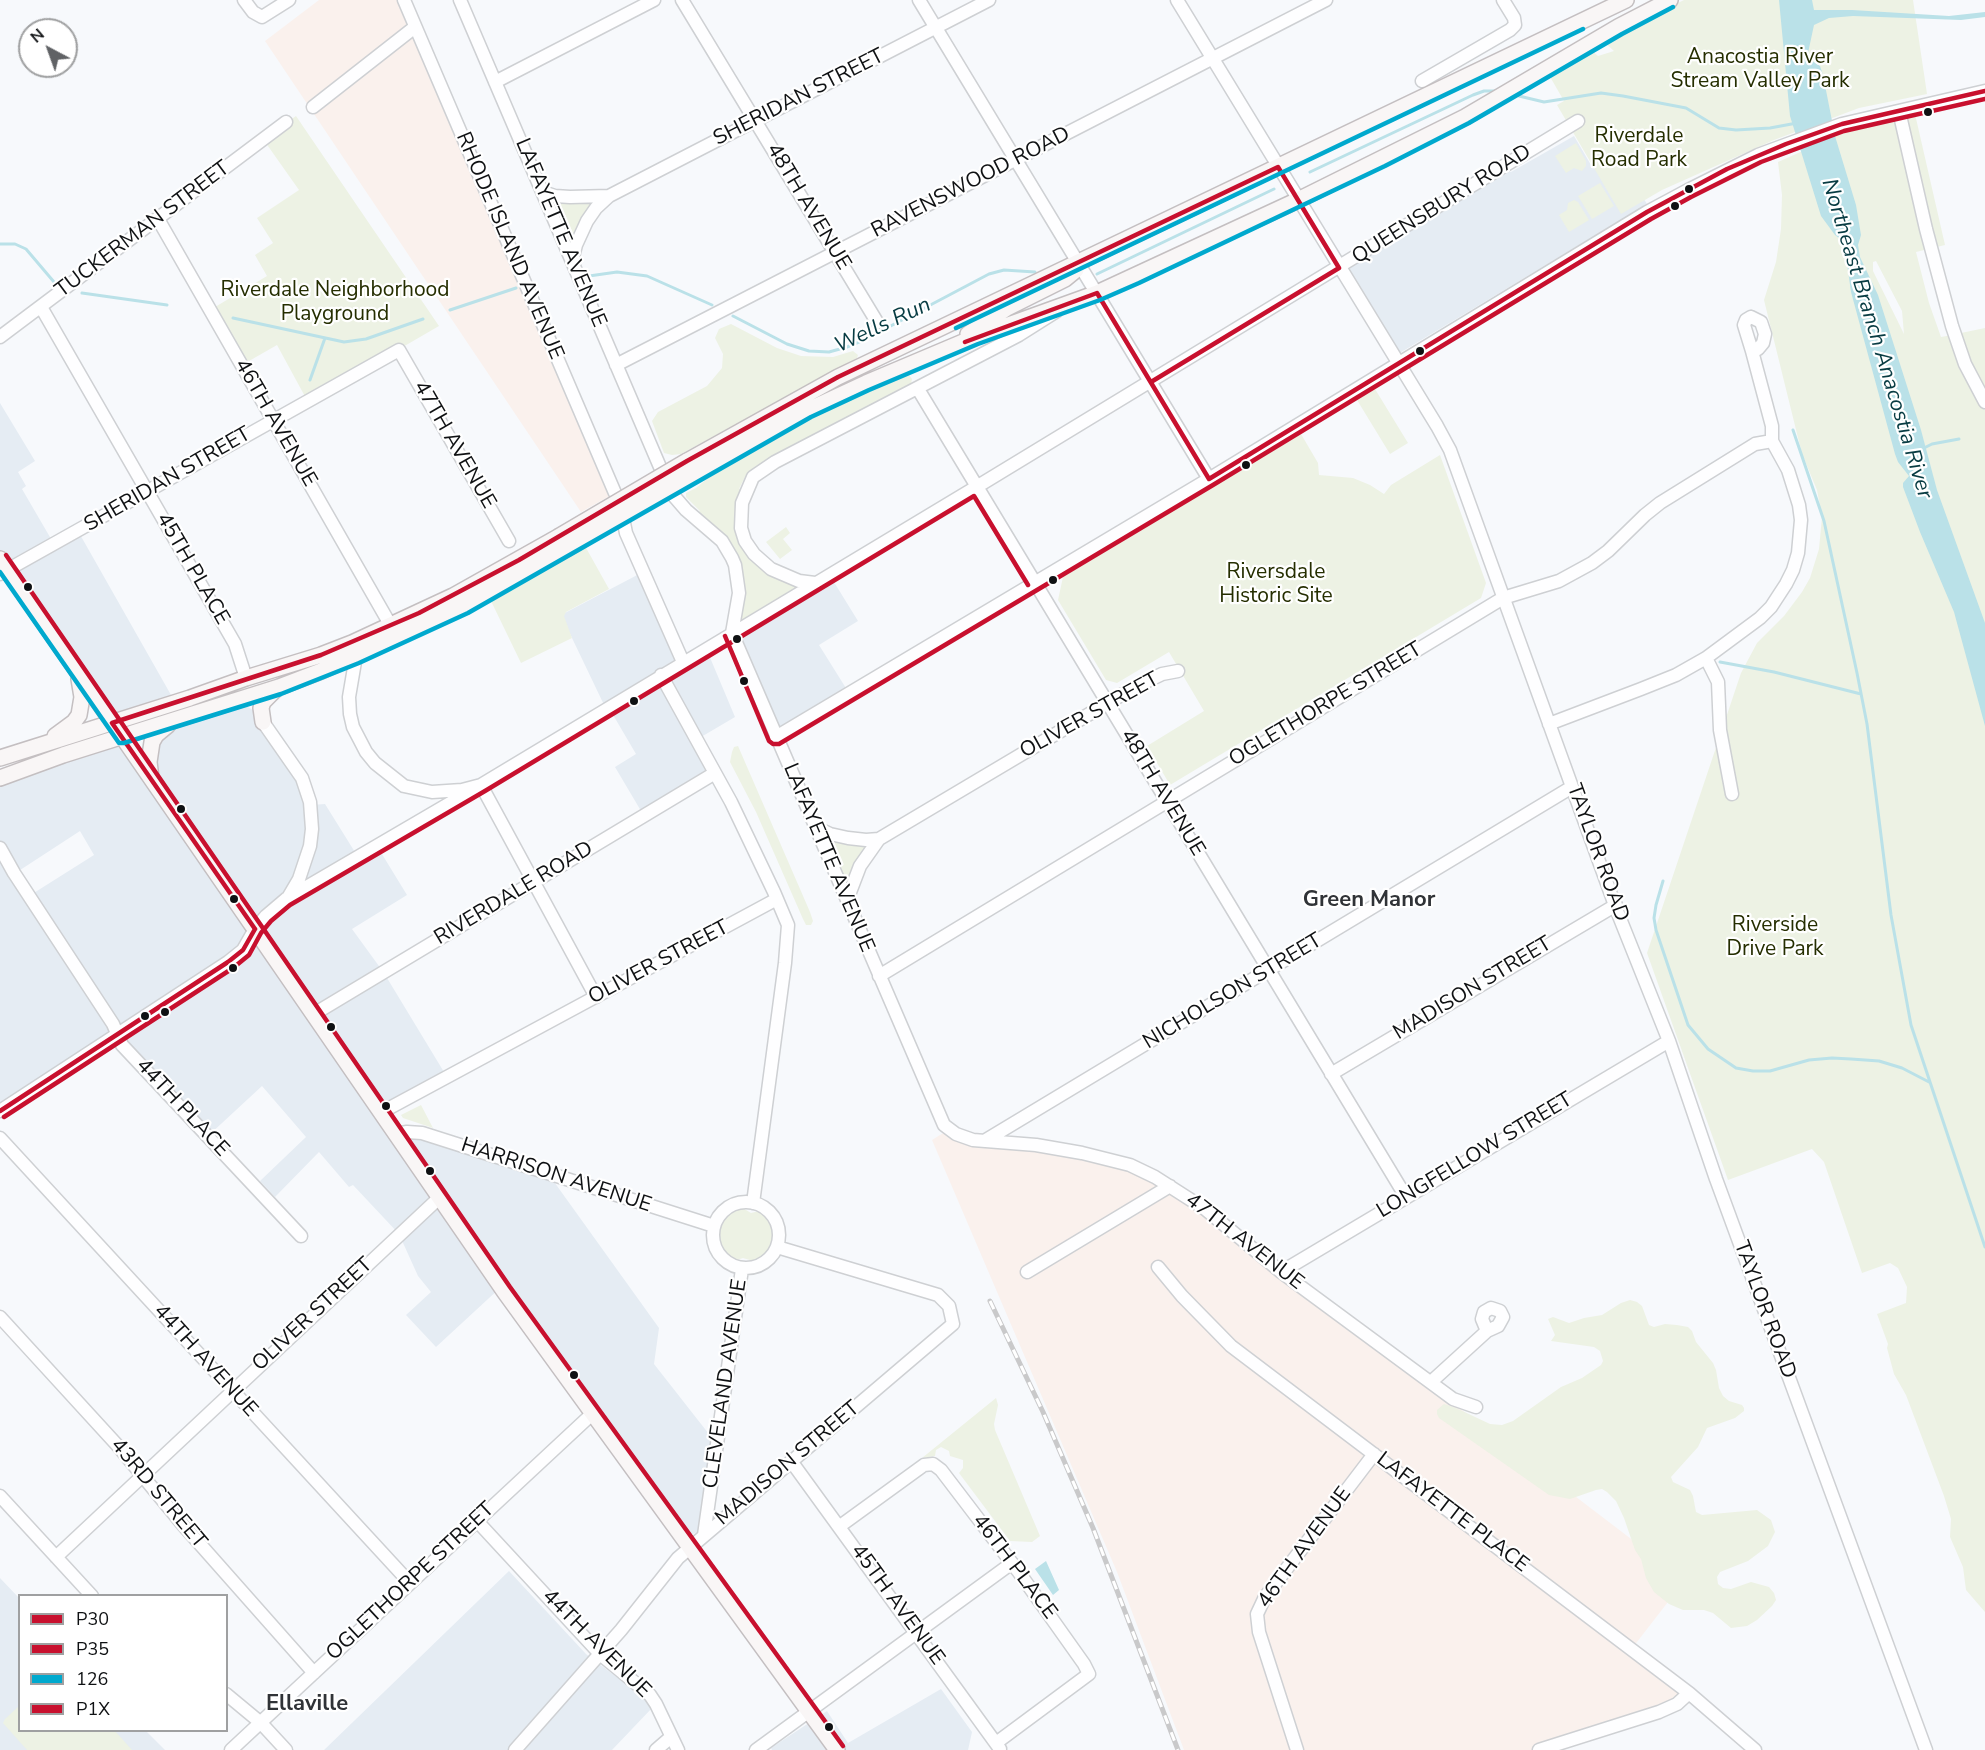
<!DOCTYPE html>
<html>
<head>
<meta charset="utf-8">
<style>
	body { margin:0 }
	#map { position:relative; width:1985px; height:1750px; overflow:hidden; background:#f7f9fc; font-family:"Nunito Sans",sans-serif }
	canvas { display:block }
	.legend { position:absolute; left:18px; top:1594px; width:210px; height:138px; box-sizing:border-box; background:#fff; border:2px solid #9fa0a1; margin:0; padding:8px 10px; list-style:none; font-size:18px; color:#0f1113 }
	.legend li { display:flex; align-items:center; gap:12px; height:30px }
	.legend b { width:30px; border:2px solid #9fa0a1 }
	.north { position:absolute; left:18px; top:18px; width:60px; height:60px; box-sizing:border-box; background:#fff; border:2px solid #9fa0a1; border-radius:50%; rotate:319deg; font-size:16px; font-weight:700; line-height:24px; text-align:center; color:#0f1113 }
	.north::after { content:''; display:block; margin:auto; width:21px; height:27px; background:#606265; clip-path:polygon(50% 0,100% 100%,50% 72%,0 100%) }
</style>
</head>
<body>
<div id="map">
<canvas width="1985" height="1750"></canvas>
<ul class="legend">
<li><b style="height:8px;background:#c8102e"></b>P30</li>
<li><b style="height:8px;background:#c8102e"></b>P35</li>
<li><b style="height:8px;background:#00a9ce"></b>126</li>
<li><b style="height:8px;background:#c8102e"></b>P1X</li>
</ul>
<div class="north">N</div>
</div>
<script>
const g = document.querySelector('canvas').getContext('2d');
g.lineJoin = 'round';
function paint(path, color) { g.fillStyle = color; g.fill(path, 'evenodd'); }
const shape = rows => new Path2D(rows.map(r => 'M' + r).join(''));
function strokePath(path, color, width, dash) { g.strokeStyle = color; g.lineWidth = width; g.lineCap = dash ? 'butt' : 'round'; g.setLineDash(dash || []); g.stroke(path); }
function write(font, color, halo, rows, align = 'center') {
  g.font = font + ' "Nunito Sans",sans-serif'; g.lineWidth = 4.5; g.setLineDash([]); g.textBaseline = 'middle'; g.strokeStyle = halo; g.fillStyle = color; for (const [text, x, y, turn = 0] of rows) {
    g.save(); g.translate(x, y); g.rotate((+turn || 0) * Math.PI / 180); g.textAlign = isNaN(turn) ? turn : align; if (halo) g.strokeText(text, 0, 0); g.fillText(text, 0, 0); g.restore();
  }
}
const built = shape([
	[1574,136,1591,165,1614,151,1647,204,1398,354,1347,269,1507,172,1511,172],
	[0,403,35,461,18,472,26,486,22,489,54,544,78,531,175,702,112,723,0,559],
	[643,572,682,662,706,648,735,717,696,740,715,773,644,816,615,767,636,754,609,708,606,709,561,615],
	[829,574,858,621,819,645,849,693,776,737,732,632],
	[230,703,246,706,253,710,263,721,311,805,325,804,358,857,377,846,407,895,352,929,384,973,447,1077,382,1112,403,1132,547,1172,659,1328,654,1364,712,1438,698,1532,682,1538,501,1287,436,1347,406,1315,431,1292,418,1276,399,1234,353,1185,349,1187,319,1152,275,1197,260,1181,306,1137,262,1086,208,1136,118,1035,0,1111,0,778,122,736,151,777,156,735],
	[80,831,94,855,29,896,14,874],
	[509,1571,586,1654,639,1694,652,1708,612,1750,324,1750],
	[0,1578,19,1598,20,1730,146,1731,165,1750,0,1750],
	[941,1689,972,1732,968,1750,772,1750,771,1748,827,1711,848,1743]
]);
const industrial = shape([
	[319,0,404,0,615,493,581,512,265,41],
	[948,1130,1036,1145,1155,1176,1685,1580,1630,1651,1687,1695,1682,1700,1539,1750,1184,1750,1117,1572,932,1140]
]);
const green = shape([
	[1684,0,1913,0,1927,94,1859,108,1774,140,1662,190,1621,214,1557,105,1564,101,1549,75,1590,49,1598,56,1614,51,1603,41],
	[1915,114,1945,245,1916,252,1929,303,1941,337,1952,335,1973,390,1985,410,1985,1612,1966,1590,1963,1567,1950,1537,1951,1519,1944,1496,1906,1395,1894,1374,1887,1348,1888,1344,1877,1314,1906,1303,1907,1287,1898,1268,1890,1263,1862,1273,1824,1162,1812,1149,1728,1180,1647,953,1741,673,1757,643,1784,616,1802,592,1810,578,1819,549,1822,517,1817,490,1802,454,1764,300,1776,262,1781,229,1782,195,1778,162,1841,134,1890,119],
	[1876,261,1902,311,1904,334,1873,271,1873,262],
	[296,116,439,326,308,402,277,345,242,365,210,310,267,276,255,255,273,243,257,218,299,190,263,139],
	[1576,143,1586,161,1586,166,1582,171,1574,168,1566,173,1555,156],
	[1600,183,1614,206,1592,219,1578,196],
	[543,193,593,197,596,208,572,260],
	[1574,200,1578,202,1589,220,1569,232,1559,215,1567,210,1568,203],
	[731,324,777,348,801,356,833,357,853,351,858,355,857,358,681,454,672,455,664,453,652,421,658,412,707,386,722,368,723,354,715,338,719,329],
	[1985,328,1985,394,1974,371,1961,333],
	[905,375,909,375,912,379,911,384,906,390,760,464,746,475,739,489,748,485,741,528,761,562,815,583,732,632,735,565,693,516,700,511,686,497,686,493,696,488,719,469,761,445,817,416],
	[1375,389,1408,443,1390,454,1357,400],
	[1301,434,1318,463,1319,475,1353,478,1370,485,1384,494,1391,485,1440,455,1486,583,1481,598,1170,785,1147,746,1204,711,1169,652,1117,683,1106,680,1058,600,1063,577],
	[786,527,790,533,783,539,792,550,780,559,766,542],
	[585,546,609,589,566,612,564,616,572,638,521,663,491,601],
	[738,746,810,912,813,921,811,925,806,925,803,919,756,812,730,762,732,752,734,747],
	[815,827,879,839,847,900],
	[421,1105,433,1128,403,1118,401,1115],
	[741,1207,751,1213,763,1210,771,1216,776,1225,777,1235,776,1245,771,1254,763,1261,754,1264,750,1260,743,1258,734,1261,725,1255,720,1246,718,1235,720,1225,725,1216,733,1210],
	[1630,1300,1637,1302,1642,1306,1649,1325,1654,1327,1665,1324,1677,1325,1688,1327,1692,1331,1696,1342,1713,1363,1716,1370,1719,1388,1723,1396,1729,1401,1742,1405,1744,1408,1744,1411,1735,1418,1707,1428,1698,1447,1671,1477,1673,1482,1690,1490,1693,1496,1696,1512,1702,1515,1757,1510,1771,1520,1775,1532,1768,1546,1748,1561,1720,1572,1717,1577,1718,1584,1723,1588,1731,1589,1751,1582,1769,1587,1774,1593,1776,1600,1772,1606,1757,1620,1747,1626,1731,1628,1713,1613,1704,1610,1683,1610,1669,1604,1654,1592,1646,1578,1641,1559,1635,1550,1624,1518,1616,1501,1607,1492,1602,1489,1596,1490,1570,1499,1549,1495,1439,1418,1437,1414,1437,1410,1444,1404,1456,1408,1490,1424,1502,1425,1513,1421,1561,1387,1582,1378,1601,1365,1603,1361,1600,1351,1594,1347,1551,1341,1555,1335,1548,1319,1553,1317,1569,1323,1584,1318,1602,1315,1621,1303],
	[996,1398,998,1405,994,1424,995,1430,1040,1536,1032,1542,1010,1541,959,1473,963,1468,963,1460,950,1456,949,1451,941,1447,936,1450,935,1456,922,1458],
	[19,1706,20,1730,115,1731,132,1750,27,1750,3,1723,5,1719]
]);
const water = shape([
	[1779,0,1812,0,1814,10,1852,10,1949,16,1985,12,1985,17,1961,20,1853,16,1829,18,1814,25,1808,53,1809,59,1820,66,1823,75,1835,136,1856,205,1861,235,1858,245,1860,257,1878,295,1921,430,1937,490,1985,623,1985,726,1954,612,1920,532,1903,487,1903,483,1909,476,1898,462,1895,454,1851,292,1844,242,1835,235,1821,216,1790,116],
	[1046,1561,1059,1590,1053,1595,1035,1569]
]);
const stream = shape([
	[1519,96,1544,102,1601,93,1623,96,1686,108,1719,128,1736,130,1770,128,1797,123],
	[1310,172,1473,95,1484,91,1499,91],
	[0,244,15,244,26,249,54,282],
	[1097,274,1274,189],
	[589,276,617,272,647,276,712,305],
	[82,293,167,305],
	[450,310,516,288],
	[733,316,787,344,809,351,829,352,847,347,866,339,989,274,1004,270,1035,272],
	[233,318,344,342,366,339,423,319],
	[310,380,325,338],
	[1793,430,1824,521,1857,673,1867,724,1891,915,1911,1025,1985,1247],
	[1924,448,1932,444,1959,439],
	[1720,662,1774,672,1861,694],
	[1663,881,1656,905,1654,918,1656,930,1688,1025,1708,1049,1736,1068,1753,1071,1770,1071,1809,1060,1832,1058,1851,1059,1879,1061,1902,1068,1929,1082]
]);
const minor = shape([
	[244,0,253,12,262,17,289,0],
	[404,0,615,493],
	[460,0,660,467],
	[682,0,877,322],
	[919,0,1209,479],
	[1177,0,1437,426,1450,450,1617,911,1669,1041,1716,1179,1926,1750],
	[1422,81,1510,30,1515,25,1514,18,1503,0],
	[495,82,654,0],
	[313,107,415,27],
	[1899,111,1926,229,1952,326,1965,364,1985,402],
	[543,192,555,196,570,197,609,196],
	[158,219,391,626],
	[572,261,576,245,587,221,596,208,609,196,989,0],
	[41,307,235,644,246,678],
	[1751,317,1761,322,1765,334,1763,343,1758,349,1752,351,1744,325,1746,320,1751,317],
	[0,337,286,122],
	[616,365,1326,0],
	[918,389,1406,1197],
	[673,495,686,510,722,541,732,558,735,565,739,593,732,633,944,1125,956,1134,973,1140,1036,1145,1082,1153,1130,1165,1155,1177,1205,1209,1281,1272,1453,1399,1476,1407],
	[624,523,626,533,683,662],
	[0,574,399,350,509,541],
	[815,583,799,581,771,569,754,554,745,541,741,528,742,503,753,477,775,462,1019,335,1057,311],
	[356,656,349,697,350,714,353,727,366,752,375,763,404,786,432,792,462,790,481,785,596,997],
	[1706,658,1718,682,1720,730,1732,794],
	[661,675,731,802,774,892,788,925,785,963,753,1203],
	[263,722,302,778,310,802,312,829,310,846,299,879,289,896],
	[1549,724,1641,689,1676,675,1706,658,1760,618,1771,607,1786,584,1793,570,1798,553,1801,520,1799,505,1788,470,1772,441,1772,426,1752,351],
	[776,737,1209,479,1647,212,1688,190,1758,155,1842,124,1985,91],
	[815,827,830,834,848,838,866,840,879,839,1133,688,1162,674,1178,671],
	[0,848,14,873,113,1024,122,1045,301,1236],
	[847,900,860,866,879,839],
	[879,976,1503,598,1559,581,1592,563,1608,551,1645,515,1660,503,1755,444,1772,441],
	[314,1014,715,773],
	[1331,1074,1616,905],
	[0,1111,228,962,243,950,255,929,266,916,286,899,481,785,983,483,1578,121],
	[382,1112,777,899],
	[396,1134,407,1132,422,1133,714,1226],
	[0,1138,410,1583],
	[986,1140,1572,787],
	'713 1235a33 33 0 1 1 66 0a33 33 0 1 1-66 0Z',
	[1158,1267,1182,1296,1231,1346,1689,1693,1755,1750],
	[1027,1272,1170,1186],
	[1281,1272,1669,1041],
	[0,1317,118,1446,183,1525,314,1673],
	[1431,1382,1487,1331,1482,1319,1484,1312,1491,1308,1500,1311,1503,1317,1498,1326,1487,1331],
	[791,1461,1000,1749],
	[0,1496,92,1596],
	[477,1521,600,1654,650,1695,656,1704,678,1750],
	[840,1526,924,1465,933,1464,941,1470,1018,1571,1084,1664,1089,1674,996,1743],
	[704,1535,742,1269],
	[56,1557,440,1197],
	[226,1694,261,1723,286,1750],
	[231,1750,592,1414],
	[515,1750,621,1630,678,1558,953,1324,949,1306,938,1295,777,1247],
	[656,1750,671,1737],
	[756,1750,1012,1563],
	[1297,1750,1259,1632,1257,1614,1265,1597,1374,1454],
	[1539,1750,1659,1712,1677,1704,1689,1693]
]);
const major = shape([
	[968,334,1007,308,1065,279,1076,270,1077,264],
	[687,461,838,377,1626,0],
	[693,474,808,410,866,383,975,337,1097,293,1298,200,1465,117,1618,27,1670,0],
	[0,559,504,1291,837,1750],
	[263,722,261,708,263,702,276,689],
	[55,736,74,722,79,715,82,697,79,679],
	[0,758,190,698,246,678,321,655,352,643,453,596,558,537],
	[0,778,63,755,279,687,321,671,464,606,566,549],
	[151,778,149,762,152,742,156,735,168,725]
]);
const rail = shape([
	[990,1301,1043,1412,1093,1528,1178,1750]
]);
const majorBridge = shape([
	[558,537,687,461],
	[566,549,693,474]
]);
const bus1 = shape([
	[965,342,1097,293,1209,479],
	[1209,479,1647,212,1727,169,1786,144,1842,124,1985,91],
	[255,929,112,723,321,655,419,613,519,560,687,461,838,377,1278,167,1339,268,1151,382],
	[0,1111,228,962,243,950,255,929]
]);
const bus2 = shape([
	[725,636,769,741,773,744,779,744,1213,485,1651,219,1691,197,1761,162,1844,131,1985,99],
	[4,1117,233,968,249,955,261,933,271,921,290,905,485,791,974,496,1028,585]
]);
const bus3 = shape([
	[956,328,1583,29],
	[0,572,119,743,124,743,281,694,359,663,468,613,811,417,869,390,978,344,1100,300,1139,283,1385,166,1469,123,1622,34,1673,7]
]);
const bus4 = shape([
	[6,555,510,1287,843,1746]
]);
const markers = [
	[1928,112,5,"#0f1113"],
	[1689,189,5,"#0f1113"],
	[1675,206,5,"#0f1113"],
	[1420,351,5,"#0f1113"],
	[1246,465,5,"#0f1113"],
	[1053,580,5,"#0f1113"],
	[28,587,5,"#0f1113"],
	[737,639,5,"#0f1113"],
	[744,681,5,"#0f1113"],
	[634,701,5,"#0f1113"],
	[181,809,5,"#0f1113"],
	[234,899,5,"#0f1113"],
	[233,968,5,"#0f1113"],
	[165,1012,5,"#0f1113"],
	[145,1016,5,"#0f1113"],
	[331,1027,5,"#0f1113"],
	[386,1106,5,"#0f1113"],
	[430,1171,5,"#0f1113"],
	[574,1375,5,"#0f1113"],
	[829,1727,5,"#0f1113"]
];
const parkNames = [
	["Anacostia River",1760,58],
	["Stream Valley Park",1760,82],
	["Riverdale",1639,137],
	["Road Park",1639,161],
	["Riverdale Neighborhood",335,291],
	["Playground",335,315],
	["Riversdale",1276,573],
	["Historic Site",1276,597],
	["Riverside",1775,926],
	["Drive Park",1775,950]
];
const streetNames = [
	["SHERIDAN STREET",799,98,-27],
	["RAVENSWOOD ROAD",971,183,-27],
	["QUEENSBURY ROAD",1442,205,-32],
	["48TH AVENUE",808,207,59],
	["TUCKERMAN STREET",143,230,-37],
	["LAFAYETTE AVENUE",560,233,67],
	["RHODE ISLAND AVENUE",509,246,67],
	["46TH AVENUE",275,423,60],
	["47TH AVENUE",454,445,60],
	["SHERIDAN STREET",168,480,-30],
	["45TH PLACE",192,569,60],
	["OGLETHORPE STREET",1326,705,-31],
	["OLIVER STREET",1090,716,-29],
	["48TH AVENUE",1162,793,59],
	["TAYLOR ROAD",1597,853,70],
	["LAFAYETTE AVENUE",828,858,67],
	["RIVERDALE ROAD",514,894,-31],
	["OLIVER STREET",659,963,-28],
	["MADISON STREET",1473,989,-31],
	["NICHOLSON STREET",1233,992,-31],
	["44TH PLACE",182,1108,47],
	["LONGFELLOW STREET",1475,1156,-31],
	["HARRISON AVENUE",556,1176,18],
	["47TH AVENUE",1244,1242,38],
	["TAYLOR ROAD",1764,1310,70],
	["OLIVER STREET",313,1315,-43],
	["44TH AVENUE",205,1361,48],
	["CLEVELAND AVENUE",726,1384,-82],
	["MADISON STREET",788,1464,-40],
	["43RD STREET",158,1494,50],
	["LAFAYETTE PLACE",1452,1513,37],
	["46TH AVENUE",1305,1548,-54],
	["46TH PLACE",1014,1567,53],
	["OGLETHORPE STREET",411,1582,-43],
	["45TH AVENUE",897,1605,54],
	["44TH AVENUE",596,1644,45]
];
const waterNames = [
	["Wells Run",883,326,-25],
	["Northeast Branch Anacostia River",1876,339,73]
];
const neighbourhoodNames = [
	["Green Manor",1369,901],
	["Ellaville",307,1705]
];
paint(built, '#e5ecf3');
paint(industrial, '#faf1ed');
paint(green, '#edf2e4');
paint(water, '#bae1e8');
strokePath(stream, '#bae1e8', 3);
strokePath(minor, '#ced0d3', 15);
strokePath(major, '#c4bfc1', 18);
strokePath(minor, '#fefeff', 12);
strokePath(major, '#f9f6f6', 15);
strokePath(rail, '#c9c9ca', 5);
strokePath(rail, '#fff', 3, [9]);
strokePath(majorBridge, '#c4bfc1', 18, []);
strokePath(majorBridge, '#f9f6f6', 15);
strokePath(bus1, '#c8102e', 4.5);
strokePath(bus2, '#c8102e', 4.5);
strokePath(bus3, '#00a9ce', 4.5);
strokePath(bus4, '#c8102e', 4.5);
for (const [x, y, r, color] of markers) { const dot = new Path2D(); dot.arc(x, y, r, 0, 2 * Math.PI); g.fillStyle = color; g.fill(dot); strokePath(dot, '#fff', 2); }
write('21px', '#252e00', '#fff', parkNames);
write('21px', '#0f1113', '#fff', streetNames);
write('italic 22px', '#083c43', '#fff', waterNames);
write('bold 22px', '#303337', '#fff', neighbourhoodNames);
</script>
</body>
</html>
